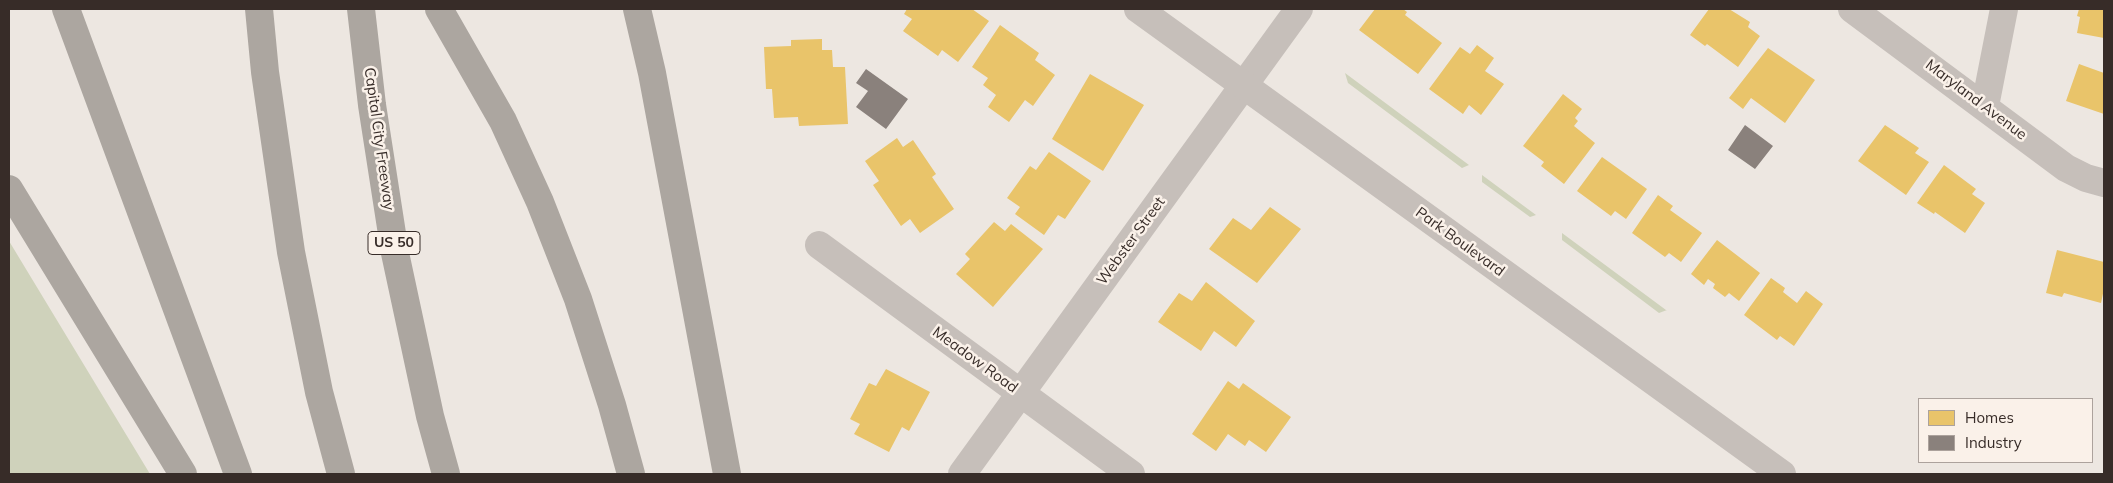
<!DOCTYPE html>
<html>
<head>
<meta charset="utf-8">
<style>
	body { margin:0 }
	#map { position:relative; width:2113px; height:483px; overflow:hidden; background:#ede7e1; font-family:Mulish,sans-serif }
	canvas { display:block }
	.frame { position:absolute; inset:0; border:10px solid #372c28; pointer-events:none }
	.legend { position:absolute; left:1918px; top:398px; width:175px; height:65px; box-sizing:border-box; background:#faf1e9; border:1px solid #aca29c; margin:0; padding:6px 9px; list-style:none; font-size:15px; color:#372c28 }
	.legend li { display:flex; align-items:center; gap:10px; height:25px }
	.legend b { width:25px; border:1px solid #aca29c }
</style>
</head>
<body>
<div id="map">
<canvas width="2113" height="483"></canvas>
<div class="frame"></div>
<ul class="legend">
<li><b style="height:14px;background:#e9c46a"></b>Homes</li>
<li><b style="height:14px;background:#8a817c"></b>Industry</li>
</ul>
</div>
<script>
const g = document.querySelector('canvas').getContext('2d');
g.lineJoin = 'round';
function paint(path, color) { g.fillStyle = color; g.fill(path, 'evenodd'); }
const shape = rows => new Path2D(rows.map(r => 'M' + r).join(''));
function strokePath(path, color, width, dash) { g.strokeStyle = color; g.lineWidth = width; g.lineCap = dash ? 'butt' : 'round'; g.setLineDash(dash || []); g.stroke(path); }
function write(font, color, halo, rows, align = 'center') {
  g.font = font + ' Mulish,sans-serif'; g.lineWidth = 5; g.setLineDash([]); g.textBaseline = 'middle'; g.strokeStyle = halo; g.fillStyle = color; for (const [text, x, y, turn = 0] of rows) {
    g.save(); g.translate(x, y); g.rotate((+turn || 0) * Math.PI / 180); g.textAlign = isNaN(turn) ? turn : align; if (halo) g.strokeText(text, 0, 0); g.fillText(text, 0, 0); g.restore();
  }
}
const green = shape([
	[1345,73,1469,165,1462,168,1348,83],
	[1482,175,1536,215,1530,217,1482,182],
	[1562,233,1666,310,1667,310,1659,313,1562,240],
	[9,241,150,474,9,474]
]);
const homes = shape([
	[907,9,972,9,989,21,958,62,942,50,938,56,903,31,912,19,904,14],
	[1375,9,1403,9,1407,12,1405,15,1442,43,1418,74,1359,30],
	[1709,9,1729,9,1750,22,1748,27,1760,36,1738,67,1707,44,1705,46,1690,35],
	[2079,9,2104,9,2104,38,2077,33,2080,17,2077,16],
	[1000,25,1039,53,1035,60,1055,75,1033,106,1025,100,1009,122,988,107,996,95,983,85,988,78,972,67],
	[822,39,822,50,832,50,833,67,845,67,848,124,799,126,798,117,774,118,772,89,766,89,764,47,791,46,791,40],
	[1477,45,1494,58,1485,71,1504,84,1481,115,1469,105,1463,114,1429,89,1460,47,1470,54],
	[1768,48,1815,80,1785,123,1751,98,1743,109,1729,98],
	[2079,64,2104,73,2104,114,2066,101],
	[1090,74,1144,105,1103,171,1052,139],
	[1563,94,1582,109,1575,118,1578,121,1574,126,1595,143,1564,184,1541,166,1544,162,1523,146],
	[1885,125,1919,148,1915,153,1929,162,1906,195,1858,161],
	[897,138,903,147,913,140,936,174,932,177,954,209,920,233,910,219,901,226,873,185,879,181,865,161],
	[1049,152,1091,181,1065,219,1058,215,1044,235,1015,214,1020,207,1007,198,1030,166,1036,170],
	[1602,157,1647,189,1626,219,1615,211,1611,216,1577,191],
	[1944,165,1976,189,1972,194,1985,203,1965,233,1935,212,1934,214,1917,203],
	[1658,195,1673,206,1670,210,1702,233,1681,262,1669,253,1665,257,1632,233],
	[1270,207,1301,229,1257,283,1209,249,1233,218,1251,230],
	[994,222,1005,231,1011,224,1043,249,993,307,956,274,970,259,965,254],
	[1717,240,1760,273,1739,301,1729,293,1725,297,1713,288,1715,284,1708,279,1704,285,1691,274],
	[2057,250,2104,262,2104,289,2101,303,2064,293,2062,297,2046,293],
	[1771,278,1785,288,1783,292,1797,303,1806,291,1823,304,1794,346,1780,336,1777,340,1744,315],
	[1206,282,1255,321,1236,347,1214,331,1201,351,1158,322,1179,293,1192,301],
	[886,369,930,392,909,431,902,427,889,452,854,434,860,424,850,419,869,383,876,386],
	[1228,381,1239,389,1243,383,1291,417,1266,452,1249,440,1245,446,1228,434,1216,451,1192,434]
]);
const industry = shape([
	[866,69,908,99,886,129,856,107,868,91,856,83],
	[1745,125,1773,146,1755,169,1728,150]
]);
const minor = shape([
	[1852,9,2066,168,2086,178,2104,183],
	[1985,106,2004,9],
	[819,245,1131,474],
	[962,474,1299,9]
]);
const tertiary = shape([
	[1138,9,1782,474]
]);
const motorway = shape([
	[66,9,238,474],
	[259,9,265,72,291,252,319,392,341,474],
	[361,9,372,105,395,253,430,416,446,474],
	[439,9,503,121,540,202,578,299,612,405,631,474],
	[637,9,652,73,727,474],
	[9,189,183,474]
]);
const shields = [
	[394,243,52]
];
const shieldNames = [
	["US 50",394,243]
];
const streetNames = [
	["Maryland Avenue",1976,100,37],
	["Capital City Freeway",379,139,82],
	["Webster Street",1131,241,-54],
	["Park Boulevard",1460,242,36],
	["Meadow Road",975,360,36]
];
paint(green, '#cfd2bb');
paint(homes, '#e9c46a');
paint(industry, '#8a817c');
strokePath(minor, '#c6bfba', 28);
strokePath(tertiary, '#c6bfba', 28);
strokePath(motorway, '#aca6a0', 28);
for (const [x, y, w] of shields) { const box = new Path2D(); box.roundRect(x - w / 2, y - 11.5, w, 23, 4); g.fillStyle = '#faf1e9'; g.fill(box); strokePath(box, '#372c28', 1); }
write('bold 14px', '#372c28', null, shieldNames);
write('15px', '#372c28', '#faf1e9', streetNames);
</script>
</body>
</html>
